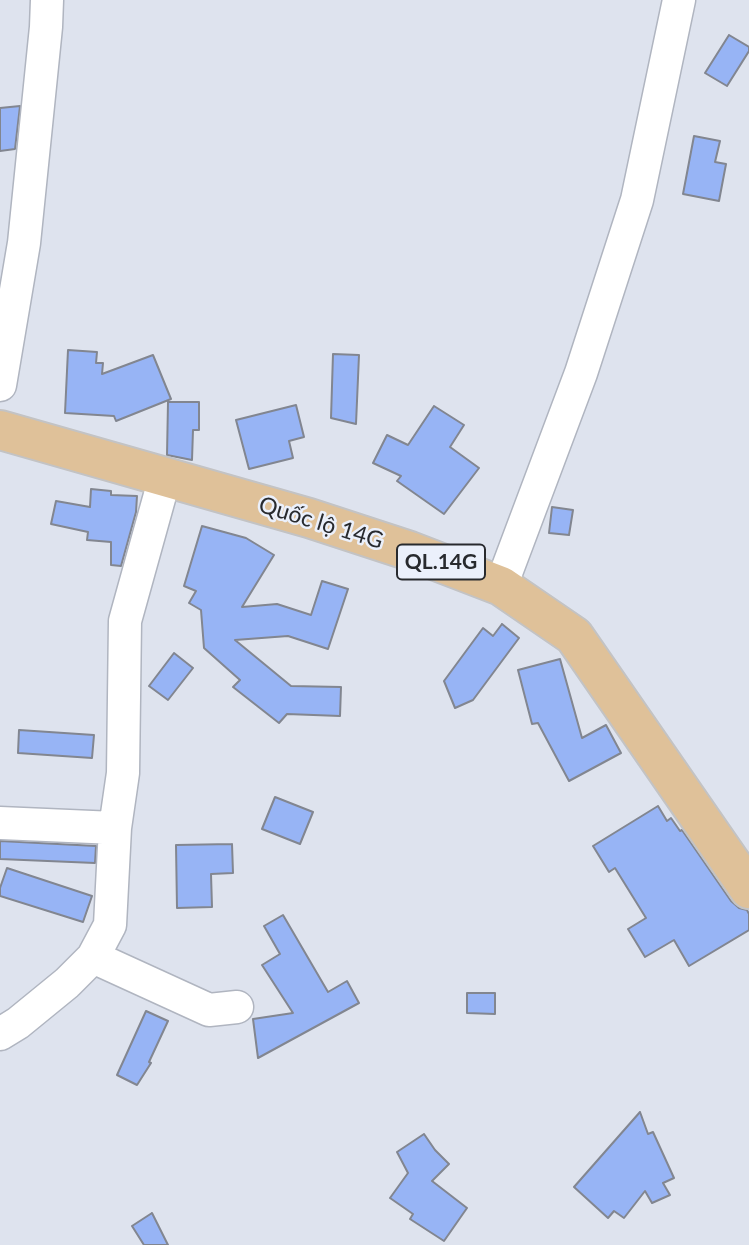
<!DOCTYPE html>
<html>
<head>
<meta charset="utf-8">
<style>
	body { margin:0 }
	canvas { display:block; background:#dee3ee }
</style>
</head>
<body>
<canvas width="749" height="1245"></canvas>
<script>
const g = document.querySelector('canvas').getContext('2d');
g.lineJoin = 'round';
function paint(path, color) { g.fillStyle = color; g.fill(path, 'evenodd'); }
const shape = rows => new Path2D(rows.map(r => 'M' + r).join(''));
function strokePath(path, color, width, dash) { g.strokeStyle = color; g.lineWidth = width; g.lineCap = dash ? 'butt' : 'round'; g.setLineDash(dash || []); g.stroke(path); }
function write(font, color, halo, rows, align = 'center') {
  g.font = font + ' Lato,sans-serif'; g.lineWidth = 5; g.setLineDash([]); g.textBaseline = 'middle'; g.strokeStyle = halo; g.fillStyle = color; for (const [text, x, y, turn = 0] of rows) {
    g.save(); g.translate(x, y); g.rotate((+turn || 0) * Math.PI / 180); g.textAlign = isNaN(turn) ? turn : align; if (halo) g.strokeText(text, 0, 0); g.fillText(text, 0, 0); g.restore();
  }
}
const building = shape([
	[729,35,749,47,749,51,727,86,705,73,729,35],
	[20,106,15,149,0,151,0,108,20,106],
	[694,136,720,141,715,162,726,164,719,201,683,194,694,136],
	[68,350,97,352,96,363,103,363,102,374,153,355,171,399,116,421,114,416,65,413,68,350],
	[333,354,359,355,356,424,331,418,333,354],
	[168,402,199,402,199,430,193,430,192,460,167,455,168,402],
	[296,405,304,437,289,441,293,458,249,469,236,420,296,405],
	[434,406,464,425,450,447,479,468,444,514,397,481,401,476,373,463,387,435,408,445,434,406],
	[91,489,111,491,111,495,137,496,136,512,121,566,111,565,111,542,87,540,88,532,51,524,56,501,90,507,91,489],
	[552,507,573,510,569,535,549,533,552,507],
	[202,526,246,538,274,555,242,607,277,604,311,615,322,581,348,589,328,649,288,636,235,640,291,686,341,687,340,716,287,714,279,723,233,687,240,680,204,648,201,610,189,603,196,591,184,586,202,526],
	[502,624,519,638,473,700,455,708,444,681,483,628,493,636,502,624],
	[174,653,193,668,168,700,149,686,174,653],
	[560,659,582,738,606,725,621,753,569,781,538,723,532,724,518,670,560,659],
	[19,730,94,735,92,758,18,753,19,730],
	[275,797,313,812,300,844,262,829,275,797],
	[658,806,667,821,671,818,680,831,682,830,731,901,739,908,747,910,749,914,749,930,689,966,674,940,645,957,628,929,646,918,615,868,609,872,593,846,658,806],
	[0,841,96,846,95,863,0,859,0,841],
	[232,844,233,873,211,874,212,907,177,908,176,845,232,844],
	[7,868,92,896,83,922,0,896,0,888,7,868],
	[283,915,328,992,347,981,359,1003,258,1058,253,1019,293,1013,262,965,280,954,264,926,283,915],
	[467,993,495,993,495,1014,467,1013,467,993],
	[146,1011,168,1021,149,1062,151,1063,137,1085,117,1075,146,1011],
	[640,1112,648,1134,653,1132,674,1178,663,1183,670,1195,652,1203,645,1191,624,1218,614,1211,608,1218,574,1187,640,1112],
	[424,1134,435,1150,449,1164,432,1181,467,1208,444,1241,410,1219,413,1214,390,1198,408,1173,397,1152,424,1134],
	[152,1213,168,1245,144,1245,132,1226,152,1213]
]);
const street = shape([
	[0,385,24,243,46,27,47,0],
	[501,586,581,373,637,200,679,0],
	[0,823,115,828],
	[93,957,209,1010,237,1007],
	[0,1034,18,1023,67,983,93,957,110,925,115,828,123,773,125,621,165,477]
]);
const primary = shape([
	[0,430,309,518,410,551,501,586,574,636,749,889]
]);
const shields = [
	[441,562,88]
];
const shieldNames = [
	["QL.14G",441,562]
];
const streetNames = [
	["Quốc lộ 14G",321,523,17]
];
paint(building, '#97b4f5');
strokePath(building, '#828690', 2);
strokePath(street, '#b0b5c0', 35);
strokePath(primary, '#c3c3c4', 42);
strokePath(street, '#fff', 32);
strokePath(primary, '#dfc199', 38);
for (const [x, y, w] of shields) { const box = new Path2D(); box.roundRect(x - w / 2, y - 17.5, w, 35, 5); g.fillStyle = '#ebf0fb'; g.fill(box); strokePath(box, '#282a2e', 2); }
write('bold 21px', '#282a2e', null, shieldNames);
write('23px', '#282a2e', '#ebf0fb', streetNames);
</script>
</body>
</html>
